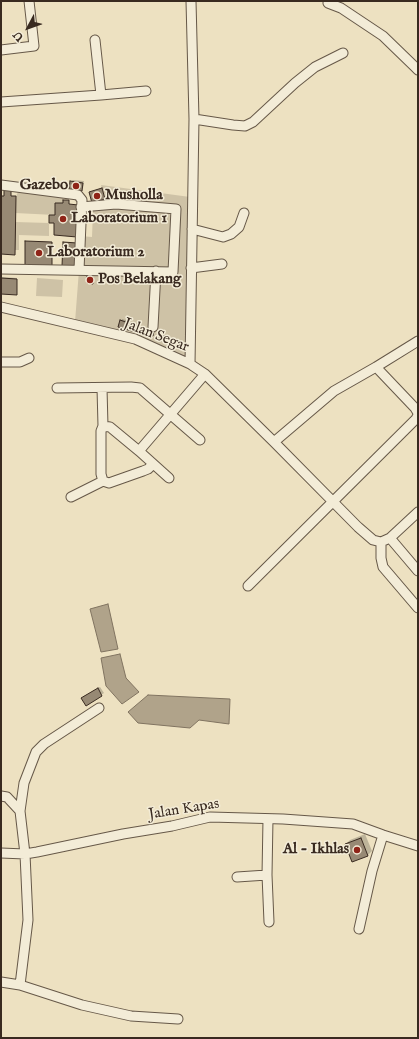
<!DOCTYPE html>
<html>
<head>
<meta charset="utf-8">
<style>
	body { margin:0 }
	#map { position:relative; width:419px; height:1039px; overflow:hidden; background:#ede1c1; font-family:"IM FELL English",serif }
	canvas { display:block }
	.frame { position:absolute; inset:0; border:2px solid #392a20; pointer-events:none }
	.north { position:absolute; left:8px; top:8px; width:40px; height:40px; -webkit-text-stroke:3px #f3ecd7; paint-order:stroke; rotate:229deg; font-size:11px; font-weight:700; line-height:16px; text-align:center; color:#392a20 }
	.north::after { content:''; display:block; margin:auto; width:14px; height:18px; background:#392a20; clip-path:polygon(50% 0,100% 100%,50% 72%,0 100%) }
</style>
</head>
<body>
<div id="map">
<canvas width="419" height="1039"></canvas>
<div class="frame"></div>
<div class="north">U</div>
</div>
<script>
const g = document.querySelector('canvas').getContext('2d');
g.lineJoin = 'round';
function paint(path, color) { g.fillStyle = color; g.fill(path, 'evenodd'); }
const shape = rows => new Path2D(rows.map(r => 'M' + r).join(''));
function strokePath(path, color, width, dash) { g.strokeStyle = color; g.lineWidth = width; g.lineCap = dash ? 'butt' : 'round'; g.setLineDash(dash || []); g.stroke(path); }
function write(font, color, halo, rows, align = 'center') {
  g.font = font + ' "IM FELL English",serif'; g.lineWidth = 3; g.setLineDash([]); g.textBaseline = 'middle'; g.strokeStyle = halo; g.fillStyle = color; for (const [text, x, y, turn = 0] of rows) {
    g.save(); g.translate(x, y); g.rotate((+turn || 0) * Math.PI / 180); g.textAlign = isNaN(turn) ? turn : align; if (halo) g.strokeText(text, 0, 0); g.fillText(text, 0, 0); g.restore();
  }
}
const green = shape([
	[101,185,190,197,187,360,75,322,79,270,80,236,92,237,93,211,81,210,107,204],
	[22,190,63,195,63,203,55,203,55,215,15,213,16,196,18,192],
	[15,222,49,223,49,236,19,235,19,250,15,250],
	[37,278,63,280,62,297,36,296]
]);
const water = shape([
	[108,604,118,649,101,652,90,609,108,604],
	[120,654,126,678,139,692,122,704,106,686,101,658,120,654],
	[148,695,230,699,229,724,199,720,190,728,138,723,128,712,148,695]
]);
const shadow = shape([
	[73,180,84,181,83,188,81,190,71,182],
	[11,189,11,196,16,196,15,253,1,253,1,196,5,196],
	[1,277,17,278,17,294,1,293],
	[122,319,138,324,137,329,135,331,121,321],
	[100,687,104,693,86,704,84,696],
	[365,834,372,851,368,855,346,844,350,840]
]);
const building = shape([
	[70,181,83,183,82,191,69,190,70,181],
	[102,188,105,199,92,203,89,192,102,188],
	[4,189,11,189,11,196,16,196,15,255,1,254,1,196,4,196,4,189],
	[63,200,69,200,69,204,78,205,77,237,54,235,54,223,49,223,49,215,55,215,55,203,63,203,63,200],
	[25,241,52,242,52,266,25,266,25,241],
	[63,242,77,243,76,266,62,266,63,242],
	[87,276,93,277,93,284,87,283,87,276],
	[1,278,17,279,17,295,1,294,1,278],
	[120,320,137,326,135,332,118,327,120,320],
	[148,330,154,331,153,336,147,335,148,330],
	[160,334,170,337,169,343,159,340,160,334],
	[98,688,102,696,86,706,81,698,98,688],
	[361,838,368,856,352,862,345,844,361,838]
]);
const minor = shape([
	[328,3,341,8,383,36,415,67,418,70],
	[95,40,101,95],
	[1,50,34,46,29,1],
	[1,102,101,95,146,91],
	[194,119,233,125,245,126,253,122,295,83,315,67,343,53],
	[1,185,78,195,82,200,79,270],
	[192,229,223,237,231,234,239,227,244,213],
	[191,268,222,264],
	[1,269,173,272,176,209,116,204,81,207],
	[1,307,135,339,190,364,205,374,274,442,358,527,373,540,381,542,390,538,418,512],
	[153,327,156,271],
	[1,362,20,362,29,358],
	[190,364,194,119,191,1],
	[376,367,415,408,418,413],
	[57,388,131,387,140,388,200,440],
	[102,388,103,426,101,431,101,474,103,481],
	[103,426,110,427,139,451,169,478],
	[274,442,334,391,376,367,418,341],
	[139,451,205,374],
	[71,497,103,481,109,483,143,471,148,469,153,464],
	[390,538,418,571],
	[381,542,381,558,383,567,418,608],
	[248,586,416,419,418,415],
	[1,796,7,797,20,811],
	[1,853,25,854,37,852,123,834,172,826,210,817,283,819,353,824,383,835,418,846],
	[267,875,269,922],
	[237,877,267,875,268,819],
	[359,929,372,871,383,835],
	[1,982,20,985,82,1005,131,1016,178,1019],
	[20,985,28,920,25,854,20,811,24,783,36,752,44,744,99,708]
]);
const markers = [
	[76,186,4,"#8f2418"],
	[97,196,4,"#8f2418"],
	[63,219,4,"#8f2418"],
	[39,253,4,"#8f2418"],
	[90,280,4,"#8f2418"],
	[357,850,4,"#8f2418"]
];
const poiNames = [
	["Gazebo",68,186,"right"],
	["Musholla",105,196],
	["Laboratorium 1",71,219],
	["Laboratorium 2",47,253],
	["Pos Belakang",98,280],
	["Al - Ikhlas",349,850,"right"]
];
const streetNames = [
	["Jalan Segar",156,336,21],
	["Jalan Kapas",184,810,-9]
];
paint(green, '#cec2a6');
paint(water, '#b0a38a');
strokePath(water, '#807360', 1);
paint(shadow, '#0003');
paint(building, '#978974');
strokePath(building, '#392a20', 1);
strokePath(minor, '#665848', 11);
strokePath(minor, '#f3ecd7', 9);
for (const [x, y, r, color] of markers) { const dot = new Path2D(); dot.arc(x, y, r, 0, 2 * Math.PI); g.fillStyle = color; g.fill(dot); strokePath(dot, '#f3ecd7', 1.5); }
write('bold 15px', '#392a20', '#f3ecd7', poiNames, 'left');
write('15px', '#392a20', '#f3ecd7', streetNames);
</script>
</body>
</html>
